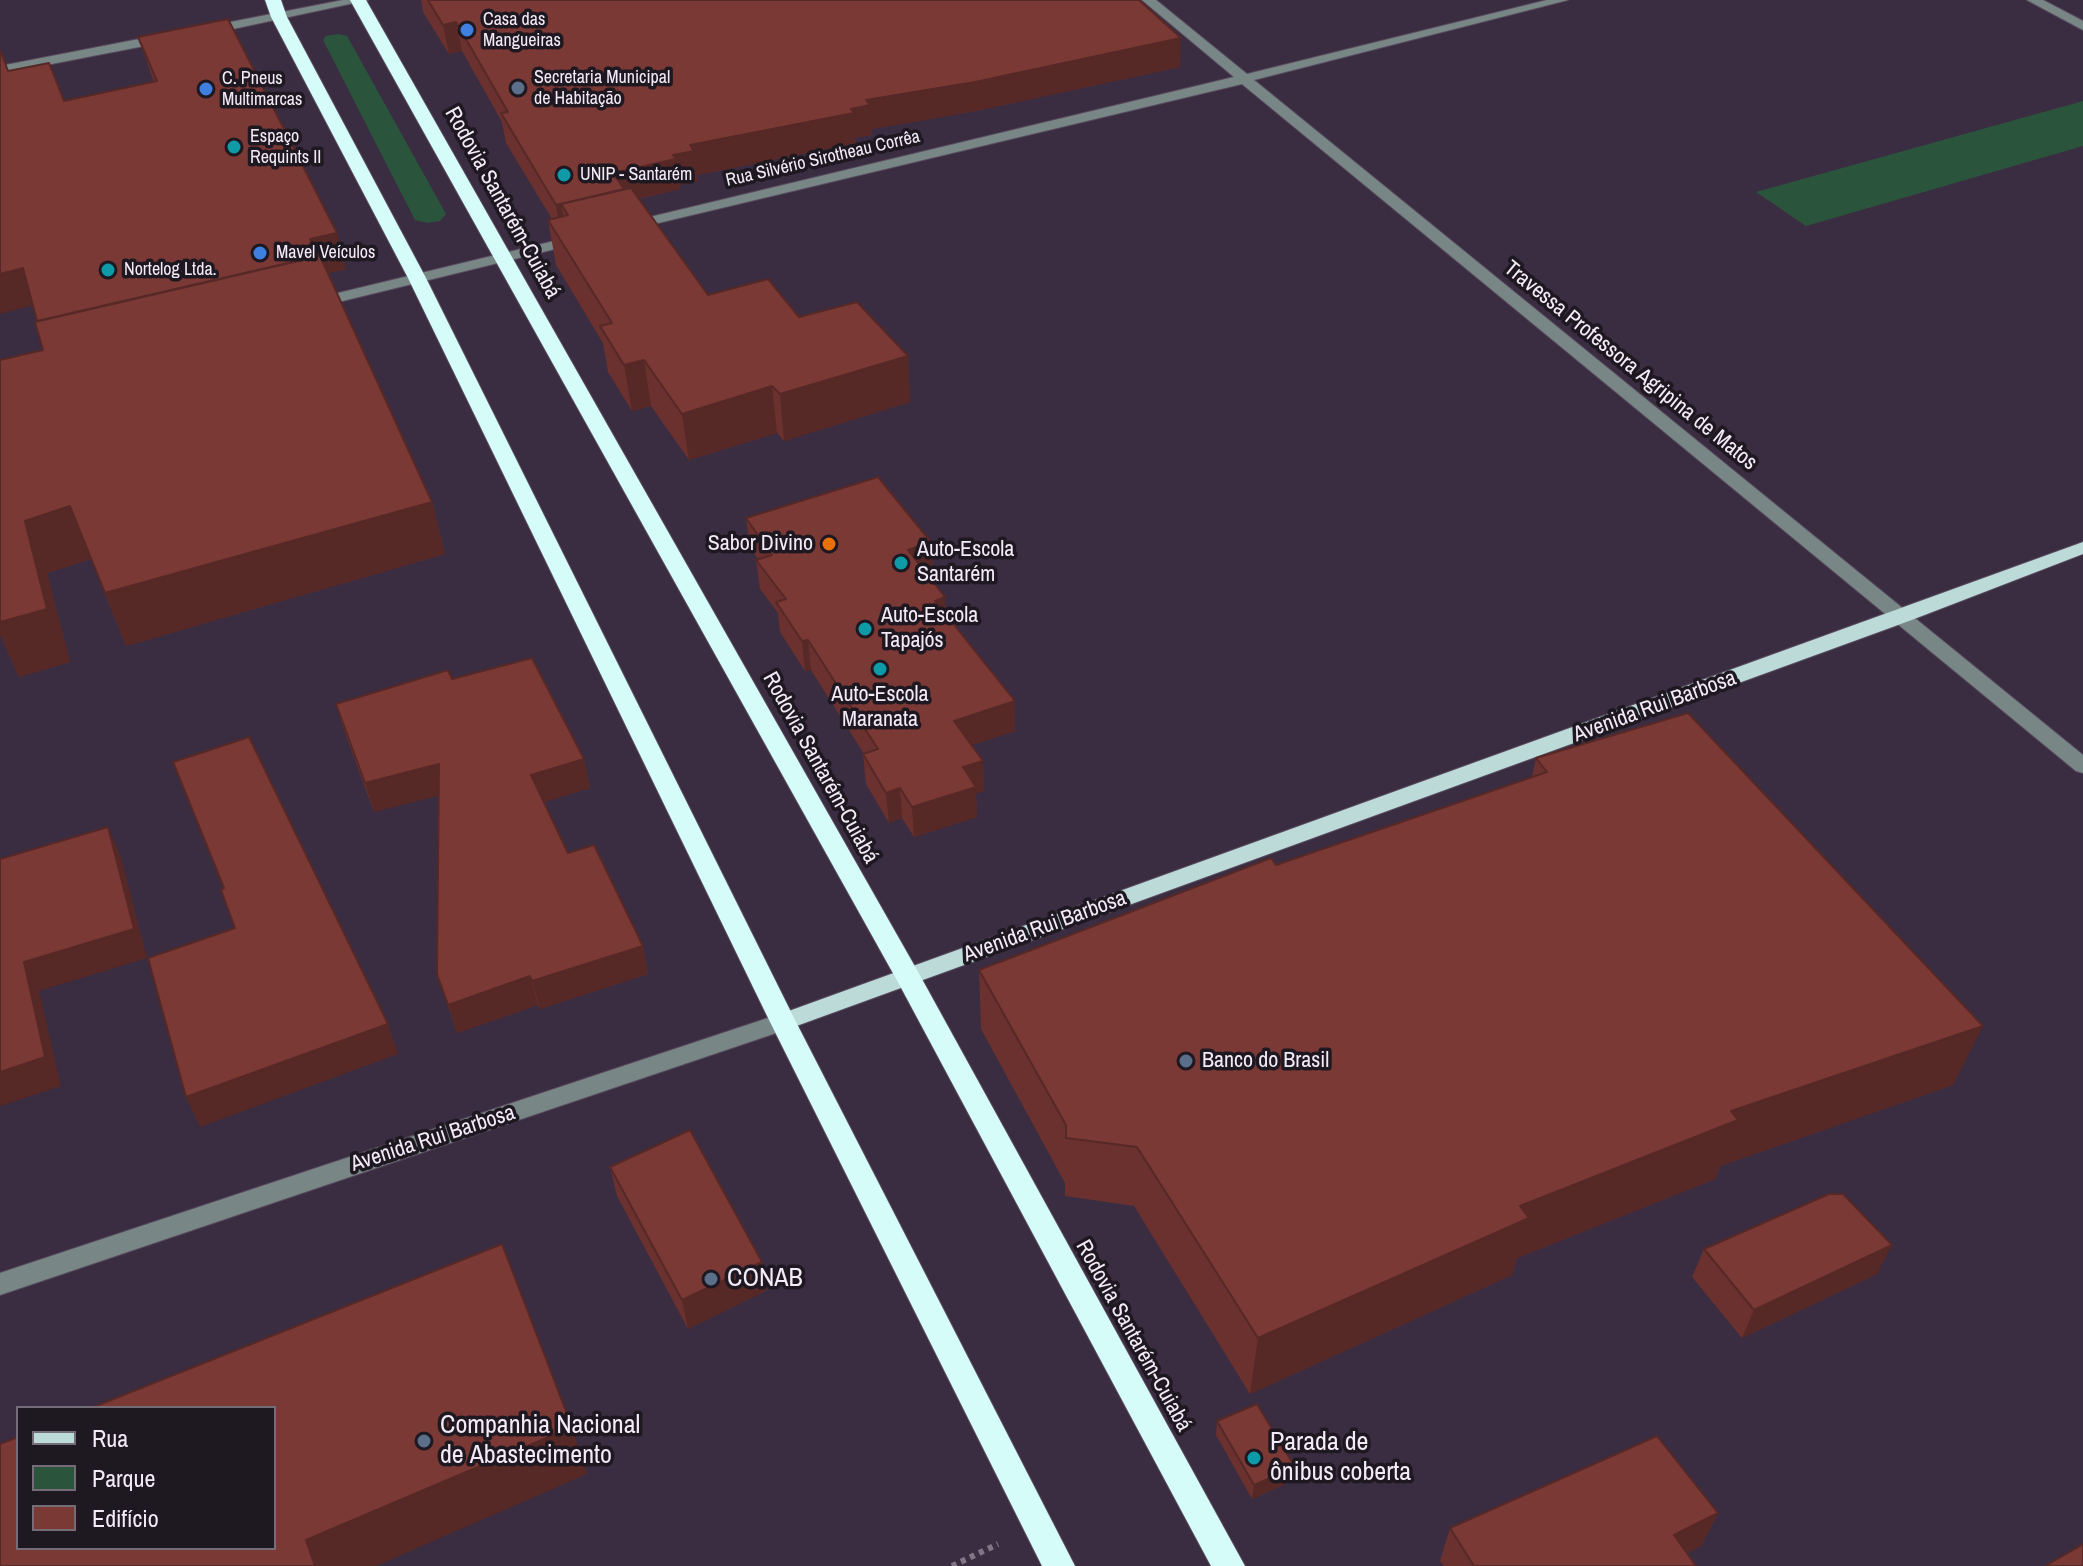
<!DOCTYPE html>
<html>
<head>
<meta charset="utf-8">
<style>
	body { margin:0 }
	#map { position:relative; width:2083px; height:1566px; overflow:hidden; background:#3b2d41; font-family:"Archivo Narrow",sans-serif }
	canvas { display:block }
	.legend { position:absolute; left:16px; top:1406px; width:260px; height:144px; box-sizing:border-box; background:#1e1821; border:2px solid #746c77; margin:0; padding:10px 14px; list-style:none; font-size:24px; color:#f4ebf8 }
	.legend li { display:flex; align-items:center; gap:16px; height:40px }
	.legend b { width:40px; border:2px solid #746c77 }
</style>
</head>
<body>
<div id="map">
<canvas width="2083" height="1566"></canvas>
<ul class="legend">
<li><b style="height:10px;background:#bbdad8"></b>Rua</li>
<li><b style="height:22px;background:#2b543d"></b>Parque</li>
<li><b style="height:22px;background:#7b3936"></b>Edifício</li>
</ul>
</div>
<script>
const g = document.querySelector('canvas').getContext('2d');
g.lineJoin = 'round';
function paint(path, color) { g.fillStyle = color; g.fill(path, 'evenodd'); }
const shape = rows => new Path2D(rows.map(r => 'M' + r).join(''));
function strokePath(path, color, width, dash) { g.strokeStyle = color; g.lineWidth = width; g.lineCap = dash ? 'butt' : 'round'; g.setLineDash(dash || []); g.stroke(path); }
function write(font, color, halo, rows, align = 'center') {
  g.font = font + ' "Archivo Narrow",sans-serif'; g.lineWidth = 7; g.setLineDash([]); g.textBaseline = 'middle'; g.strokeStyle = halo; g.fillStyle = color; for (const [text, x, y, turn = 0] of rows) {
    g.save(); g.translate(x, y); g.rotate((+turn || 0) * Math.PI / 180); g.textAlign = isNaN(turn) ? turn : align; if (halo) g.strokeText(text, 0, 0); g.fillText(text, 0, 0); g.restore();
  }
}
const green = shape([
	[338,34,347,36,446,214,440,221,427,223,415,220,323,40,326,36],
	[2083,101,2083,146,1806,226,1756,192]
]);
const path = shape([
	[952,1566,998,1544]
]);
const minor = shape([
	[343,0,368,0,205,35,199,31,205,27,343,0],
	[1142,0,1156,0,1247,74,1547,0,1568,0,1254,80,2083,755,2083,773,2076,771,1242,84,629,230,622,226,629,222,1234,77,1142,0],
	[2027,0,2043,0,2083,21,2083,30,2027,0],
	[165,34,171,38,170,41,0,74,0,66,165,34],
	[579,235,586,239,584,242,314,308,306,303,309,300,579,235],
	[783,1013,791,1016,794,1022,791,1028,0,1295,0,1273,783,1013]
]);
const major = shape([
	[2083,542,2083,554,1909,621,791,1028,783,1031,775,1028,772,1022,775,1016,2083,542]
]);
const highway = shape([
	[265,0,281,0,287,17,426,278,796,1022,1075,1566,1042,1566,770,1022,408,278,271,17,265,0],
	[350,0,366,0,917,970,1245,1566,1211,1566,899,984,350,0]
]);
const wall = shape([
	[421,0,1139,0,1180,67,976,111,872,129,872,135,855,138,856,143,697,175,698,181,680,185,680,189,639,199,708,295,799,317,908,356,910,402,784,441,777,433,689,460,651,406,632,411,608,372,603,343,556,265,548,220,552,219,506,143,502,122,462,51,449,54,423,12],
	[138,37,346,269,328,273,432,502,445,554,126,646,91,559,47,573,70,662,19,677,0,634,0,360,43,350,33,305,8,71,64,101,154,82],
	[746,518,931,542,933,572,927,574,946,614,1015,701,1015,731,972,745,983,761,984,791,976,793,977,817,914,837,902,818,889,823,866,784,863,754,864,754,811,670,805,671,780,632,778,613,760,589,756,560,758,559,750,547],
	[452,679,584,759,590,788,544,802,568,853,643,946,648,974,540,1009,538,1005,457,1033,437,974,439,795,374,812,345,733,336,704],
	[1536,758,1953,1085,1720,1166,1715,1179,1517,1258,1512,1275,1250,1394,1134,1206,1065,1196,1065,1183,981,1029,979,970,1276,865,1532,777],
	[610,1167,767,1290,688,1329,617,1196],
	[1704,1249,1877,1274,1742,1338,1692,1277],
	[1217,1421,1295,1467,1292,1481,1252,1499,1216,1435],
	[1718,1513,1701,1546,1687,1553,1696,1566,1444,1566,1440,1561,1450,1528]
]);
const shadedWall = shape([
	[456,22,462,51,449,54,443,25],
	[1181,38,1180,67,976,111,872,129,872,135,855,138,856,143,697,175,698,181,680,185,680,189,568,215,561,204,567,234,561,235,556,205,613,173,673,155,690,145,851,109,866,100],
	[337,233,346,269,323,274,310,239],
	[23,268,37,304,0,314,0,274],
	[908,356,910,402,784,441,780,394],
	[644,360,651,406,632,411,624,365],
	[772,386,777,433,689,460,682,414],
	[432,502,445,554,126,646,105,593],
	[70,506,91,559,47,573,70,662,19,677,0,634,0,622,25,521],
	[931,542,933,572,910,579,908,550],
	[945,597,946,627,935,601],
	[808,640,811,670,805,671,802,641],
	[1015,701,1015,731,955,751,954,721],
	[584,759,590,788,538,804,531,775],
	[983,761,984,791,976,793,977,817,914,837,912,807,963,767],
	[439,764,448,793,374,812,365,783],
	[900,788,902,818,889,823,886,793],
	[108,827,121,857,147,958,39,991,61,1086,0,1106,0,1072,24,962],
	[643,946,648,974,540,1009,532,981],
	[530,976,538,1005,457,1033,448,1005],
	[388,1024,398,1054,200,1127,186,1097],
	[1983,1026,1953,1085,1720,1166,1715,1179,1517,1258,1512,1275,1250,1394,1258,1338,1520,1206,1731,1111],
	[1892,1245,1877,1274,1742,1338,1754,1310],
	[762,1262,767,1290,688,1329,682,1300],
	[572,1427,587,1474,376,1566,315,1566,306,1540],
	[1295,1467,1292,1481,1252,1499,1254,1485],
	[1718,1513,1701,1546,1662,1566,1674,1535]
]);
const building = shape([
	[428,0,1139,0,1181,38,975,82,866,100,870,105,851,109,854,113,690,145,694,151,673,155,676,159,613,173,624,189,556,205,501,113,508,112,456,22,443,25,428,0],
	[228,19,337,233,310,239,318,256,37,321,23,268,0,274,0,50,8,71,49,63,64,101,157,81,138,37,228,19],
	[631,188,708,295,768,279,799,317,857,302,908,356,780,394,772,386,682,414,644,360,624,365,600,326,612,323,548,220,568,215,561,204,631,188],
	[320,256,432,502,105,593,70,506,25,521,47,609,0,622,0,360,43,350,35,322,320,256],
	[878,477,931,542,908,550,945,597,935,601,1015,701,954,721,983,761,963,767,976,787,912,807,900,788,886,793,863,754,878,749,808,640,802,641,776,602,786,599,756,560,772,555,746,518,878,477],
	[532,658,584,759,531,775,568,853,594,845,643,946,532,981,530,976,448,1005,437,974,439,764,365,783,336,704,448,670,452,679,532,658],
	[1688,713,1983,1026,1731,1111,1738,1120,1520,1206,1529,1218,1258,1338,1137,1147,1066,1138,1066,1125,979,970,1271,858,1276,865,1547,772,1536,758,1688,713],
	[249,737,388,1024,186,1097,148,958,235,928,221,890,224,888,173,762,249,737],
	[108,827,134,929,24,962,45,1057,0,1072,0,859,108,827],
	[690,1130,762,1262,682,1300,610,1167,690,1130],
	[1829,1194,1843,1194,1892,1245,1754,1310,1704,1249,1829,1194],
	[502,1244,572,1427,306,1540,315,1566,0,1566,0,1444,18,1437,18,1548,274,1548,274,1408,91,1408,502,1244],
	[1257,1404,1295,1467,1254,1485,1217,1421,1257,1404],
	[1657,1436,1718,1513,1674,1535,1696,1566,1474,1566,1450,1528,1657,1436],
	[2083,1544,2083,1566,2045,1566,2083,1544]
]);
const markers = [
	[467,30,8,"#3f7fe0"],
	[518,88,8,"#5c6f8a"],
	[206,89,8,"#3f7fe0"],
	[234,147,8,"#0f9aa8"],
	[564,175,8,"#0f9aa8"],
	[260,253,8,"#3f7fe0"],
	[108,270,8,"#0f9aa8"],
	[829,544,8,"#e8710a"],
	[901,563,8,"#0f9aa8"],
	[865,629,8,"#0f9aa8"],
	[880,669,8,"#0f9aa8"],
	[1186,1061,8,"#5c6f8a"],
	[711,1279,8,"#5c6f8a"],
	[424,1441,8,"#5c6f8a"],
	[1254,1458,8,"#0f9aa8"]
];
const farPoinames = [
	["Casa das",483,20],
	["Mangueiras",483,41],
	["Secretaria Municipal",534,78],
	["de Habitação",534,99],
	["C. Pneus",222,79],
	["Multimarcas",222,100],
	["Espaço",250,137],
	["Requints II",250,158],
	["UNIP - Santarém",580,175],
	["Mavel Veículos",276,253],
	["Nortelog Ltda.",124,270]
];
const farStreetnames = [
	["Rua Silvério Sirotheau Corrêa",823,159,-13]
];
const streetNames = [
	["Rodovia Santarém-Cuiabá",502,203,61],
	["Travessa Professora Agripina de Matos",1630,366,39],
	["Avenida Rui Barbosa",1655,707,-20],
	["Rodovia Santarém-Cuiabá",820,768,61],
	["Avenida Rui Barbosa",1045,927,-20],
	["Avenida Rui Barbosa",433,1139,-18],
	["Rodovia Santarém-Cuiabá",1133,1336,61]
];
const poiNames = [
	["Sabor Divino",813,544,"right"],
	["Auto-Escola",917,550],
	["Santarém",917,575],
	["Auto-Escola",881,616],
	["Tapajós",881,641],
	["Auto-Escola",880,695,"center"],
	["Maranata",880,720,"center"],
	["Banco do Brasil",1202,1061]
];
const nearPoinames = [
	["CONAB",727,1279],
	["Companhia Nacional",440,1426],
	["de Abastecimento",440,1456],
	["Parada de",1270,1443],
	["ônibus coberta",1270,1473]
];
paint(green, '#2b543d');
strokePath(minor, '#594b5e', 2);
strokePath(major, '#594b5e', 2);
strokePath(highway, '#594b5e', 2);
strokePath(path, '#817586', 6, [5, 5]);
paint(minor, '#788786');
paint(major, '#bbdad8');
paint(highway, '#d6fcf9');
paint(wall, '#6a312e');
paint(shadedWall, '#562826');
paint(building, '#7b3936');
strokePath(building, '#562826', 2);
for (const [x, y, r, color] of markers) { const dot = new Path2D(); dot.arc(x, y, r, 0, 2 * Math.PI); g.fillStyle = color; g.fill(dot); strokePath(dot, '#1e1821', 3); }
write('18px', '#f4ebf8', '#1e1821', farPoinames, 'left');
write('18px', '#f4ebf8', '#1e1821', farStreetnames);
write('22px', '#f4ebf8', '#1e1821', streetNames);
write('22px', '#f4ebf8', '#1e1821', poiNames, 'left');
write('26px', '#f4ebf8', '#1e1821', nearPoinames, 'left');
</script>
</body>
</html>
